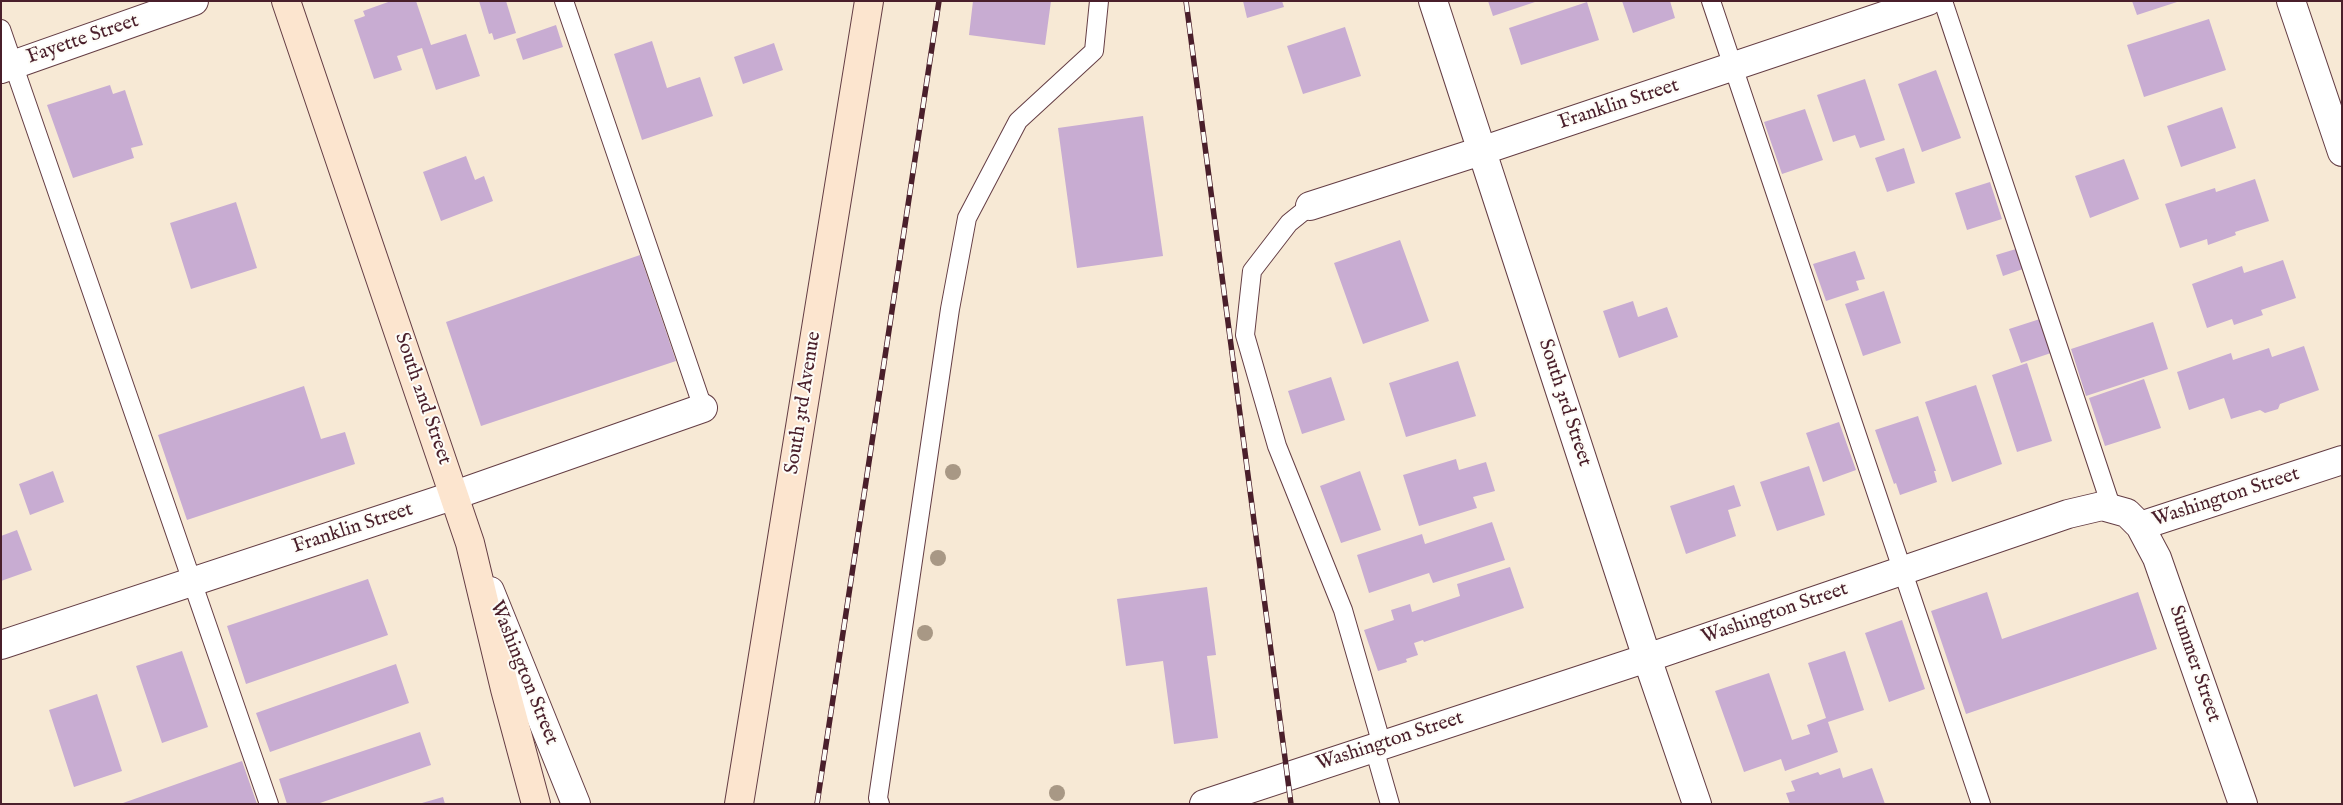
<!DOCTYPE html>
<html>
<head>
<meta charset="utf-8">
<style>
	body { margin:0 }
	#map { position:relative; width:2343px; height:805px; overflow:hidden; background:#f7e9d5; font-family:"IM FELL English",serif }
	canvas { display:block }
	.frame { position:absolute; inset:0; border:2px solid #4a1f2b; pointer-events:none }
</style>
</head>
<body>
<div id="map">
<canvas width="2343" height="805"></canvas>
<div class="frame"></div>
</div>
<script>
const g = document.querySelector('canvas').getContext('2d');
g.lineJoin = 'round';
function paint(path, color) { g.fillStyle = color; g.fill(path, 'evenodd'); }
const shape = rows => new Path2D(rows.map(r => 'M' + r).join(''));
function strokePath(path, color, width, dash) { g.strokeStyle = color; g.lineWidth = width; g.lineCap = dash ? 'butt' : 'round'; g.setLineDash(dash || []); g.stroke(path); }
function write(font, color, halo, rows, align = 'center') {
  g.font = font + ' "IM FELL English",serif'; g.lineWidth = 4; g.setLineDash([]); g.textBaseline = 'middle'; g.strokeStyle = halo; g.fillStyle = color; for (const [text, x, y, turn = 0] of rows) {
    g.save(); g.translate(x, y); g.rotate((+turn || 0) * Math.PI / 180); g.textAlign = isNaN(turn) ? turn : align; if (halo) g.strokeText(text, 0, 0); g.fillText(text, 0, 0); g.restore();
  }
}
const building = shape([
	[391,1,416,1,431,45,466,34,480,76,436,90,422,48,397,56,402,70,374,79,354,20,365,16,363,11],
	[479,1,506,1,516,33,494,40,492,33,489,34],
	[973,1,1051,1,1045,45,969,35],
	[1243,1,1282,1,1284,7,1247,18],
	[1488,1,1534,1,1535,2,1493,16],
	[1622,1,1670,1,1675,18,1633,33],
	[2132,1,2177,1,2177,2,2137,15],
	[1587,2,1599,40,1521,65,1509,28],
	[2209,19,2226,70,2144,97,2127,45],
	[556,25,563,47,523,60,516,39],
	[1345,27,1361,76,1303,94,1287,46],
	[652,41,667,88,700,77,713,116,642,140,614,54],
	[774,43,783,70,743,84,734,57],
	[1936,70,1961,138,1922,152,1898,84],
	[1865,79,1885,140,1860,148,1855,135,1833,142,1817,95],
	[110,85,113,94,125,90,143,145,131,148,134,158,73,178,47,105],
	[2222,107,2236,148,2181,167,2167,126],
	[1805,109,1823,160,1782,174,1764,122],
	[1143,116,1163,256,1077,268,1058,128],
	[1904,148,1915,183,1887,192,1875,158],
	[466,156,475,180,484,176,493,201,441,221,423,172],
	[2124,159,2139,199,2090,218,2075,176],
	[2255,179,2269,221,2235,232,2236,235,2208,245,2207,239,2180,248,2165,204,2215,188,2216,192],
	[1990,182,2002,219,1967,230,1955,193],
	[236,202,257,268,191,289,170,223],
	[1400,240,1429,321,1363,344,1334,263],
	[2016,249,2023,269,2003,276,1996,255],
	[1855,251,1865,279,1856,281,1859,290,1826,301,1813,264],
	[640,255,676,361,481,426,446,322],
	[2283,260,2296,298,2261,310,2263,315,2234,325,2232,319,2207,328,2192,284,2242,266,2244,273],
	[1884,291,1901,343,1863,356,1845,304],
	[1633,301,1638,317,1667,307,1678,337,1619,358,1603,311],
	[2043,318,2054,352,2021,363,2009,329],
	[2153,322,2168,369,2086,396,2071,349],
	[2304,346,2319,390,2280,404,2278,409,2265,413,2260,410,2231,419,2224,398,2189,410,2177,372,2231,353,2233,360,2269,348,2272,357],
	[1458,361,1476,416,1406,437,1389,383],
	[2027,363,2052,441,2017,452,1992,375],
	[1331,377,1345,420,1302,434,1288,391],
	[2144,379,2161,428,2105,446,2089,398],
	[1976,385,2002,464,1952,482,1925,402],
	[304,386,321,439,345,432,355,464,187,520,158,435],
	[1918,416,1936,471,1934,471,1937,482,1900,495,1896,483,1894,484,1875,430],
	[1839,422,1856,470,1823,482,1806,433],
	[1456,459,1459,470,1486,462,1495,491,1473,497,1477,508,1419,526,1403,475],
	[1809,466,1825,515,1777,531,1760,482],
	[53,471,64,502,30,515,19,484],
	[1360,471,1381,530,1341,543,1320,486],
	[1734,485,1741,506,1728,510,1736,536,1686,554,1670,506],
	[1492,522,1505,560,1433,583,1429,573,1369,593,1357,555,1422,534,1425,544],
	[17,530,32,570,1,581,1,536],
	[1510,567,1524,608,1424,642,1423,640,1414,643,1418,655,1406,659,1407,662,1378,671,1364,630,1394,620,1391,610,1410,604,1412,612,1460,596,1457,584],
	[368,579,388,635,246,684,227,626],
	[1207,587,1216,655,1207,656,1218,738,1174,744,1163,661,1126,666,1117,599],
	[1987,592,2002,639,2138,592,2157,649,1966,714,1931,611],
	[1902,620,1925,689,1889,702,1865,633],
	[182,651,208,727,162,743,136,666],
	[1845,651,1864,710,1828,722,1838,752,1785,771,1781,759,1744,772,1715,691,1769,673,1792,740,1810,734,1807,725,1826,718,1808,663],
	[396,664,409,703,270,752,256,713],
	[97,694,122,771,74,787,49,710],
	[420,732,431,765,317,804,287,804,279,779],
	[242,761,257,804,123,804,123,803],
	[1840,768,1843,778,1872,768,1885,804,1790,804,1786,793,1795,791,1791,781,1818,772,1820,775],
	[443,797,445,804,423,804,422,803]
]);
const service = shape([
	[564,1,703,408],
	[1711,1,1981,804],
	[1943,1,2112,509],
	[1,29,269,804],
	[1310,206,1289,223,1252,271,1245,335,1277,446,1343,610,1382,745],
	[1374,748,1390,804],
	[880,804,878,798,950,309,967,218,1018,121,1094,51,1099,1]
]);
const minor = shape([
	[1433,1,1647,658,1697,804],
	[2291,1,2342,152],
	[1310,206,1481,151,1928,1],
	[2140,526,2342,460],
	[490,591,576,804],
	[1,645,455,495,703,408],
	[1204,804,1647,658,2068,514,2102,506,2127,513,2140,526,2157,558,2243,804]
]);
const tertiary = shape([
	[1,69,194,1]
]);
const secondary = shape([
	[286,1,470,543,505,689,536,804],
	[739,804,869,1]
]);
const rail = shape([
	[1186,1,1291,804],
	[817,804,939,1]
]);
const trees = [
	[953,472],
	[938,558],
	[925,633],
	[1057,793]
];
const streetNames = [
	["Fayette Street",83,40,-19],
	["Franklin Street",1619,105,-18],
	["South 2nd Street",422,399,71],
	["South 3rd Avenue",804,403,-81],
	["South 3rd Street",1564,403,72],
	["Washington Street",2226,498,-18],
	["Franklin Street",353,529,-18],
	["Washington Street",1775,614,-19],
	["Summer Street",2194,664,71],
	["Washington Street",523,673,68],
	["Washington Street",1390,742,-18]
];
paint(building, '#c8acd2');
strokePath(service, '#643d44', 20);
strokePath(minor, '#643d44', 30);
strokePath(tertiary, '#643d44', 30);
strokePath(secondary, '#643d44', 30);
strokePath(service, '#fff', 18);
strokePath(minor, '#fff', 28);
strokePath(tertiary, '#fff', 28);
strokePath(secondary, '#fce5cf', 28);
strokePath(rail, '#4a1f2b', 5.5);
strokePath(rail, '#fdfcf7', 4, [11]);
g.fillStyle = '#a89885';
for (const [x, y] of trees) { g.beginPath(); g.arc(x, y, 8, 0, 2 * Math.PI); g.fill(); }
write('20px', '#4a1f2b', '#fdfcf7', streetNames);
</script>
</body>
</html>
